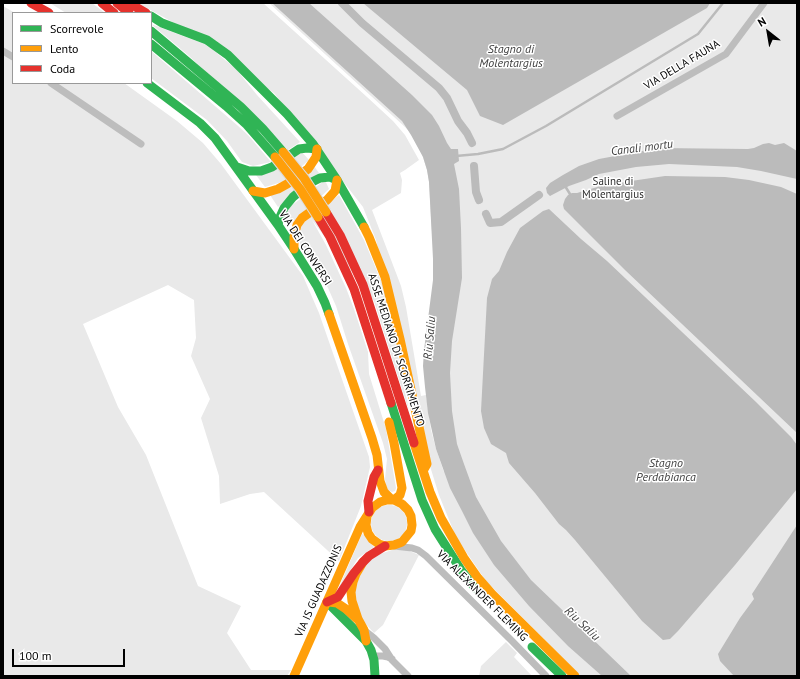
<!DOCTYPE html>
<html>
<head>
<meta charset="utf-8">
<style>
	body { margin:0 }
	#map { position:relative; width:800px; height:679px; overflow:hidden; background:#fff; font-family:"PT Sans",sans-serif }
	canvas { display:block }
	.frame { position:absolute; inset:0; border:4px solid #000; pointer-events:none }
	.legend { position:absolute; left:12px; top:12px; width:140px; height:72px; box-sizing:border-box; background:#fff; border:1px solid #999; margin:0; padding:5px 7px; list-style:none; font-size:12px; color:#000 }
	.legend li { display:flex; align-items:center; gap:8px; height:20px }
	.legend b { width:20px; border:1px solid #999 }
	.north { position:absolute; left:748px; top:12px; width:40px; height:40px; -webkit-text-stroke:3px #fff; paint-order:stroke; rotate:329deg; font-size:11px; font-weight:700; line-height:16px; text-align:center; color:#000 }
	.north::after { content:''; display:block; margin:auto; width:14px; height:18px; background:#000; clip-path:polygon(50% 0,100% 100%,50% 72%,0 100%) }
	.scale { position:absolute; left:12px; top:649px; width:113px; height:18px; box-sizing:border-box; border:2px solid #000; border-top:0; padding-left:5px; font-size:12px; line-height:14px; white-space:nowrap; color:#000; -webkit-text-stroke:3px #fff; paint-order:stroke }
</style>
</head>
<body>
<div id="map">
<canvas width="800" height="679"></canvas>
<div class="frame"></div>
<ul class="legend">
<li><b style="height:5px;background:#30b455"></b>Scorrevole</li>
<li><b style="height:5px;background:#ff9f0a"></b>Lento</li>
<li><b style="height:5px;background:#e5322d"></b>Coda</li>
</ul>
<div class="north">N</div>
<div class="scale">100 m</div>
</div>
<script>
const g = document.querySelector('canvas').getContext('2d');
g.lineJoin = 'round';
function paint(path, color) { g.fillStyle = color; g.fill(path, 'evenodd'); }
const shape = rows => new Path2D(rows.map(r => 'M' + r).join(''));
function strokePath(path, color, width, dash) { g.strokeStyle = color; g.lineWidth = width; g.lineCap = dash ? 'butt' : 'round'; g.setLineDash(dash || []); g.stroke(path); }
function write(font, color, halo, rows, align = 'center') {
  g.font = font + ' "PT Sans",sans-serif'; g.lineWidth = 3; g.setLineDash([]); g.textBaseline = 'middle'; g.strokeStyle = halo; g.fillStyle = color; for (const [text, x, y, turn = 0] of rows) {
    g.save(); g.translate(x, y); g.rotate((+turn || 0) * Math.PI / 180); g.textAlign = isNaN(turn) ? turn : align; if (halo) g.strokeText(text, 0, 0); g.fillText(text, 0, 0); g.restore();
  }
}
const green = shape([
	[50,3,92,3,105,13,66,13],
	[138,3,263,3,367,97,393,121,405,135,419,160,405,170,400,173,402,180,401,193,372,210,401,286,406,307,421,396,426,395,431,430,436,449,444,472,435,273,431,218,429,182,427,170,421,151,412,134,405,127,269,3,797,3,797,676,581,676,486,581,456,537,439,495,429,463,376,240,363,207,274,93,176,24],
	[3,6,15,13,13,13,13,83,124,83,177,121,203,143,221,164,303,276,319,313,369,457,370,467,361,506,339,561,264,492,250,494,220,504,219,476,201,418,210,399,191,356,196,338,194,300,168,285,83,324,118,407,146,455,198,586,241,606,227,633,251,670,291,670,287,676,3,676],
	[151,24,207,45,236,69,257,95,300,142,288,150,189,56],
	[151,51,237,125,248,135,271,162,253,166,242,162,227,141,207,120,151,78],
	[301,151,309,160,285,181,265,187,256,175],
	[314,166,319,173,278,207,270,195],
	[325,180,329,189,291,225,285,215,287,209],
	[339,195,364,240,385,290,409,411,374,301,312,220,326,245,346,288,354,309,368,352,369,374,386,429,396,488,395,491,392,492,388,490,386,486,385,479,387,459,383,443,348,344,336,306,328,288,317,269,300,245,300,225],
	'371 523a18 18 0 1 1 36 0a18 18 0 1 1-36 0Z',
	[362,534,364,535,374,547,358,558,337,592],
	[392,550,407,550,419,555,383,625,374,633,363,621,358,613,355,591,359,574,368,561,380,554],
	[506,642,517,653,514,657,532,676,479,676,481,666]
]);
const water = shape([
	[272,3,309,3,412,95,432,115,439,126,447,143,451,149,458,149,459,161,454,164,459,189,461,228,462,278,452,341,450,373,452,411,457,444,464,464,476,497,501,541,531,580,631,676,602,676,568,646,529,606,494,565,473,533,462,511,450,488,436,449,428,413,425,387,423,366,424,350,433,280,433,259,429,182,427,170,423,157,411,135,402,121],
	[363,3,710,3,707,8,503,125,480,116,467,90],
	[769,143,775,145,784,143,797,151,797,179,761,171,737,167,669,164,636,167,599,174,586,180,569,186,550,196,547,193,546,188,550,183,563,175,579,166,599,159,658,148,748,149,754,148,763,144],
	[665,176,725,177,749,180,781,187,797,194,797,433,625,270,564,209,563,205,565,199,568,195,572,193,577,193,604,185],
	[549,209,581,239,607,261,756,402,791,437,797,445,797,489,735,565,678,631,670,639,663,640,642,621,575,540,566,530,559,524,535,493,509,463,506,453,491,444,484,428,481,411,487,298,492,279,499,271,507,252,520,228,543,211],
	[797,525,797,676,734,676,720,661,718,654,740,618,754,599,752,594]
]);
const stream = shape([
	[456,156,478,154,503,149,546,126,698,34,723,3],
	[565,186,570,194]
]);
const canal = shape([
	[342,3,362,23,439,88,447,98,458,121,467,133,472,143],
	[474,166,476,192,479,200],
	[486,214,490,223,501,222,539,195]
]);
const street = shape([
	[3,51,13,57],
	[51,83,141,144],
	[617,116,726,54,764,3],
	[394,546,412,548,418,550,426,556,512,641,546,676],
	[364,630,374,638,385,649,392,660,408,676],
	[373,656,383,656,388,657,392,659]
]);
const fast = shape([
	[151,16,162,23,207,40,228,55,287,114,313,144,337,180,364,227],
	[151,31,241,107,263,129,283,152],
	[151,44,226,106,247,125,275,157],
	[147,83,200,123,215,138,278,225,294,249,317,286,325,303,329,314],
	[237,167,249,171,261,171,272,167,299,149,307,148,317,149],
	[278,225,280,217,284,208,293,197,310,183,320,178,330,177,337,180],
	[391,403,422,500,435,529,461,570,475,588],
	[327,602,366,641,371,650,374,660,375,676],
	[532,647,562,676]
]);
const slow = shape([
	[253,191,265,193,278,189,287,184,308,169,316,157,317,149],
	[364,227,369,237,385,277,400,339,427,464,423,471],
	[294,249,294,237,297,225,302,218,327,200,335,191,337,180],
	[329,314,372,438,377,455,380,481,384,492,392,500],
	[389,422,394,443,402,488,400,495,394,500],
	[414,443,430,492,441,518,464,558,478,578,492,594,575,676],
	[363,562,356,574,353,582,351,592,352,601,358,619,364,630,366,641],
	[329,602,337,603,346,609,357,619],
	[294,676,360,527,372,508,380,502,387,500,394,500,402,504,408,510,411,516,412,525,411,531,402,542,394,545,385,546,379,544,372,539,368,533,366,525,367,516]
]);
const jam = shape([
	[31,3,49,13],
	[102,3,114,13],
	[117,3,129,13],
	[129,3,146,13],
	[326,212,340,235,363,285,414,443],
	[318,217,330,237,354,289,391,403],
	[369,512,368,501,374,477,378,470],
	[327,602,338,597,354,573,363,562,369,556,385,546]
]);
const slowBridge = shape([
	[283,152,304,178,326,212],
	[275,157,300,189,318,217]
]);
const streetNames = [
	["VIA DELLA FAUNA",682,65,-31],
	["VIA DEI CONVERSI",305,248,57],
	["ASSE MEDIANO DI SCORRIMENTO",396,350,72],
	["VIA IS GUADAZZONIS",319,591,-66],
	["VIA ALEXANDER FLEMING",482,596,45]
];
const parkNames = [
	["Saline di",613,182],
	["Molentargius",613,195]
];
const waterNames = [
	["Stagno di",511,50],
	["Molentargius",511,64],
	["Canali mortu",642,148,-7],
	["Riu Saliu",430,338,-85],
	["Stagno",666,464],
	["Perdabianca",666,478],
	["Riu Saliu",582,624,43]
];
paint(green, '#e9e9e9');
paint(water, '#bbb');
strokePath(stream, '#bbb', 2.5);
strokePath(canal, '#bbb', 8);
strokePath(street, '#bdbdbd', 7);
strokePath(fast, '#30b455', 9);
strokePath(slow, '#ff9f0a', 9);
strokePath(jam, '#e5322d', 9);
strokePath(slowBridge, '#dbdbdb', 11, []);
strokePath(slowBridge, '#ff9f0a', 9);
write('11px', '#000', '#fff', streetNames);
write('11px', '#2e2e2e', '#fff', parkNames);
write('italic 12px', '#3f3f3f', '#fff', waterNames);
</script>
</body>
</html>
